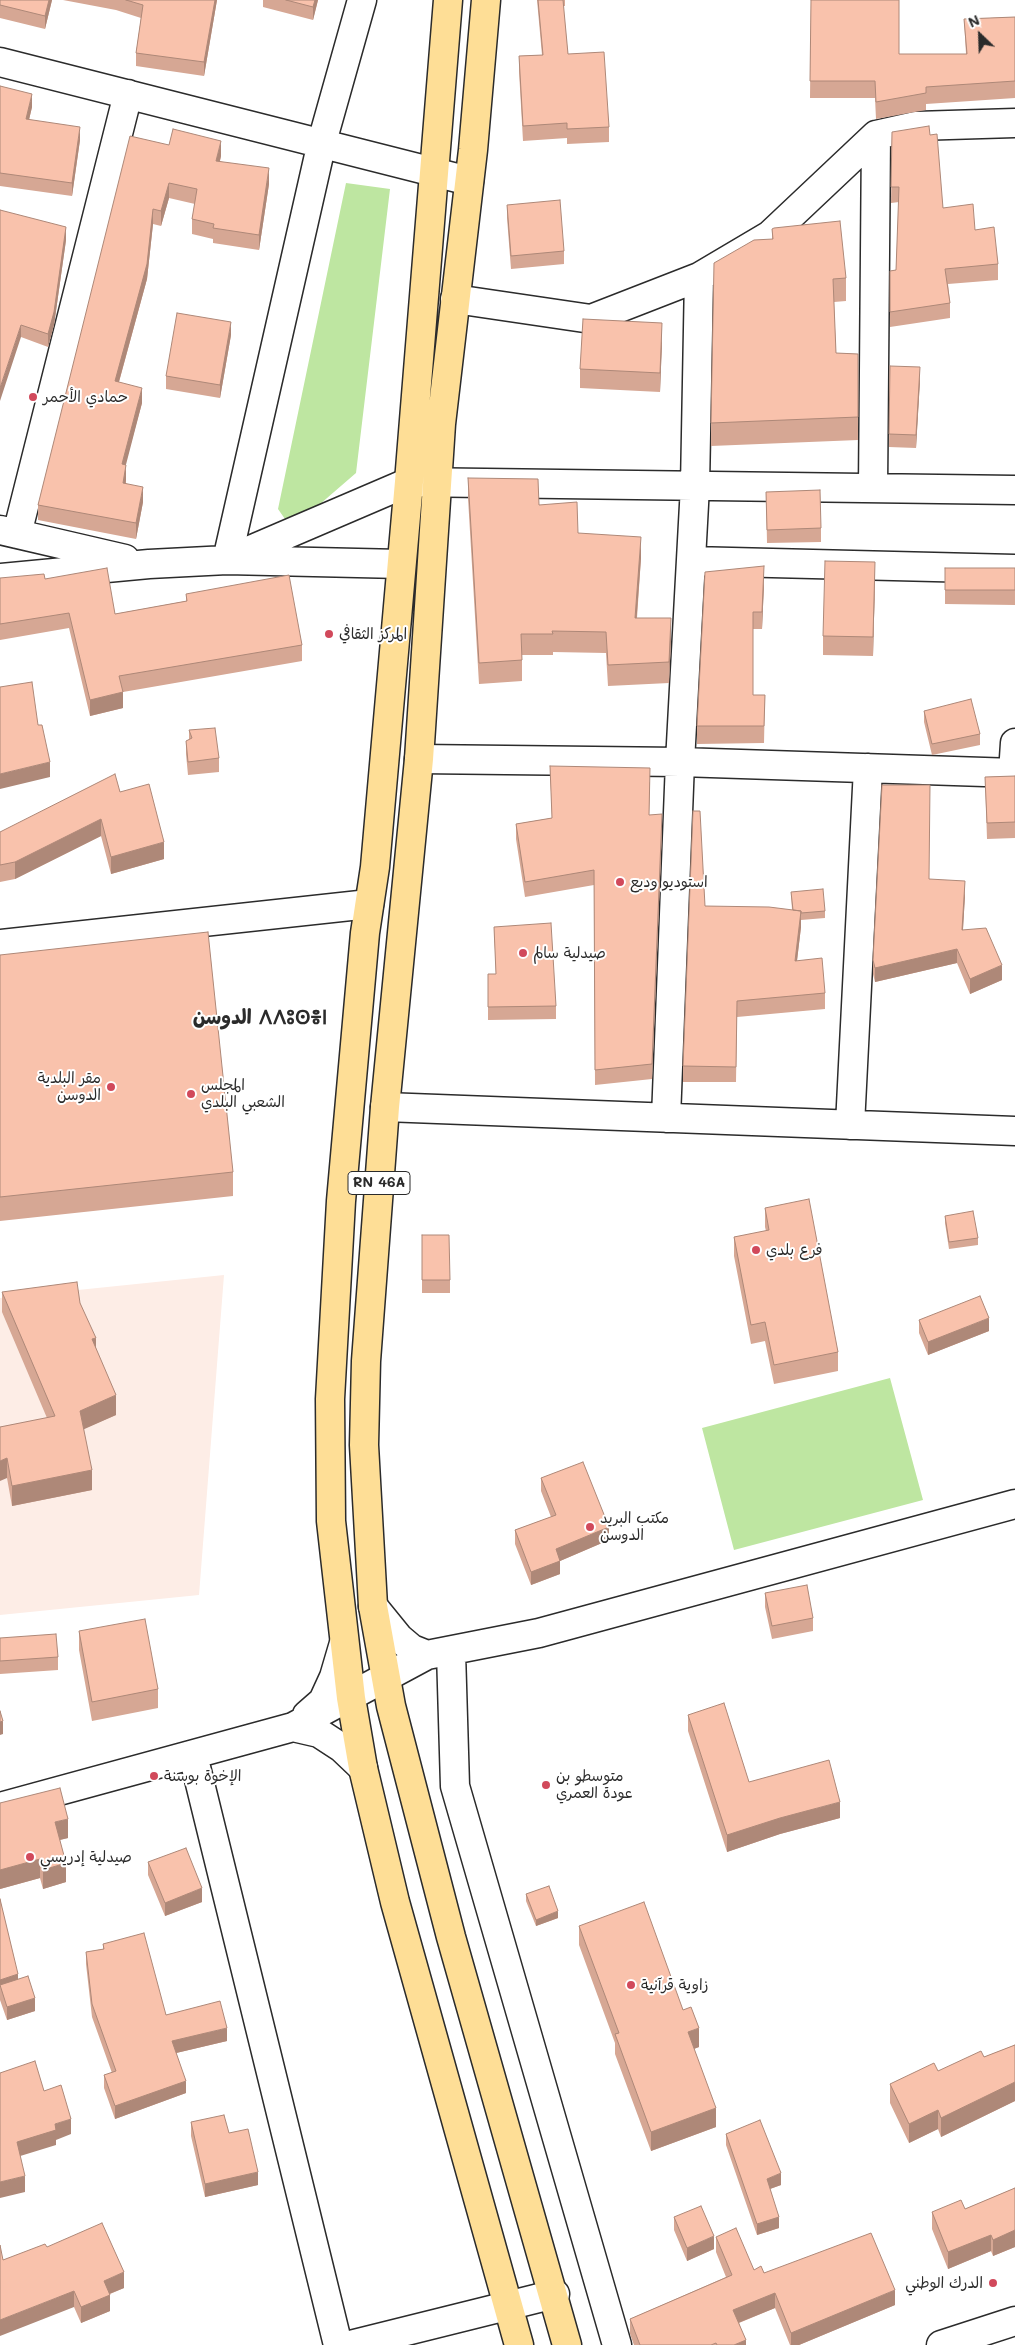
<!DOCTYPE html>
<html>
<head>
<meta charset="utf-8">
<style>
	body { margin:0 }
	#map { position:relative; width:1015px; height:2345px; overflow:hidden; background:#fff; font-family:Mali,sans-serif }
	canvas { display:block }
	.north { position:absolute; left:955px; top:10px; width:50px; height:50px; -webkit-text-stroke:4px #fff; paint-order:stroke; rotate:336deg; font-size:14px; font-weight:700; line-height:20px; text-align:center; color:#2b2b2b }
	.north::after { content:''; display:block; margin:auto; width:18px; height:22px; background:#2b2b2b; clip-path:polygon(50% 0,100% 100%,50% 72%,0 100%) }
</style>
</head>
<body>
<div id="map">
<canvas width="1015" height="2345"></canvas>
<div class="north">N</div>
</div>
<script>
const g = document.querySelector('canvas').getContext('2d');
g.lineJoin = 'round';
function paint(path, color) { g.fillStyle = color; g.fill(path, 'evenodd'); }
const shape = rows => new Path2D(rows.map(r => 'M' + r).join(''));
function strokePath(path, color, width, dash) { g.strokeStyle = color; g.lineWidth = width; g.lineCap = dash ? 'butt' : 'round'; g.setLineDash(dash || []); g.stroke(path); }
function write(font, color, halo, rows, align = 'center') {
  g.font = font + ' Mali,"Playpen Sans Arabic","Noto Sans Tifinagh",sans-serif'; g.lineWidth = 4; g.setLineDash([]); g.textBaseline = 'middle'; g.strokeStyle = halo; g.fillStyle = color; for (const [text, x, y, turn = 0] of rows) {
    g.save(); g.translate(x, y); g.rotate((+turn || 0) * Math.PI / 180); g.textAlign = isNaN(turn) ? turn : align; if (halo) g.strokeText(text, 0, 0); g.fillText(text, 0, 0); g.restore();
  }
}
const built = shape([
	[224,1275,199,1595,0,1615,0,1298]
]);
const green = shape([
	[346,183,390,189,356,473,312,511,294,518,285,519,278,509],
	[890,1378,923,1500,734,1550,702,1428]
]);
const street = shape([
	[362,0,322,142,227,560,401,564],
	[0,62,469,181],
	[455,299,591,319,699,277,770,235,876,135,916,126,1015,123],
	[873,488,876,135],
	[0,530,125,559],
	[17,534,128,94],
	[691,561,1015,569],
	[0,578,149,564,227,560,409,482,1015,490],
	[419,759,680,762,1015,773],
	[1013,773,1015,743],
	[0,944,369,904],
	[385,1107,1015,1131],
	[666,1118,680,762,695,486,699,277],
	[850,1125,868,768],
	[373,1606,399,1638,412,1649,427,1655],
	[451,1652,455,1786,617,2345],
	[307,1715,323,1701,334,1677,344,1643],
	[293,1727,319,1733,342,1748,363,1768],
	[193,1755,338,2345],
	[0,1807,293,1727,427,1655,539,1633,1015,1504],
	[350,2345,555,2294],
	[941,2345,1015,2321]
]);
const primary = shape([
	[448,0,409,482,375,867,365,933,341,1201,330,1399,331,1521,351,1698,363,1768,395,1902,519,2345],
	[486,0,473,150,441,424,419,759,385,1107,366,1361,364,1445,373,1606,391,1706,451,1937,567,2345]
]);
const wall = shape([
	[0,0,52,0,45,29,0,18],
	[63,0,217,0,204,76,136,66,136,53,141,18,116,10],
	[263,0,318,0,313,20,263,7],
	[537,0,565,0,565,6,563,6,568,54,609,127,609,142,567,144,567,138,523,141,519,71,519,56,542,55],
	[811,0,899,54,966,54,964,19,1015,17,1015,98,926,104,926,110,876,119,875,98,810,98],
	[0,86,32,107,29,120,80,140,72,196,0,186],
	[892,132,930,135,943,208,975,230,998,264,998,280,948,284,950,303,950,318,890,327,890,271,896,270,899,202,891,203],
	[169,145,221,156,220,161,269,184,259,250,213,243,213,239,192,234,192,219,195,204,169,198,161,226,153,224,147,279,119,382,142,403,125,465,126,480,126,483,143,502,136,539,38,520,38,505],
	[507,205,564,251,564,264,511,269,507,218],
	[0,210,66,240,54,325,48,347,21,337],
	[772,229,846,278,846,301,834,302,836,353,858,354,858,440,711,446,711,423,772,239],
	[231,335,220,398,166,389,166,376],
	[662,342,660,392,580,388,580,369],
	[890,366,920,380,916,448,889,447],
	[468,478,539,505,578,533,641,558,637,618,671,639,669,683,608,686,606,653,553,652,553,655,522,655,522,681,479,684,468,498],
	[766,492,821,528,821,542,767,543],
	[945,568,1015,568,1015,605,945,604],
	[0,578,45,579,115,614,186,601,186,594,302,645,302,661,123,692,123,708,90,716,69,628,0,640],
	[875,581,873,656,823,655,823,636],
	[764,584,762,629,753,629,753,695,765,695,764,743,697,744,697,726],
	[924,711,980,734,980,745,932,755,924,722],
	[189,730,219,758,219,772,188,775,186,754,186,741,189,740],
	[550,766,650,782,649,815,662,829,652,1079,595,1085,594,885,525,897,516,839,516,824,552,818],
	[1015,776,1015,838,987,839,985,777],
	[120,792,164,859,111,874,101,836,15,879,0,882,0,832],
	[929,879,965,895,963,930,1002,980,970,994,957,963,875,982,873,974,873,960],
	[791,892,825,911,825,918,801,920,801,927,797,961,825,993,825,1009,737,1017,736,1082,683,1082,683,1066,705,906,792,910],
	[494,927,556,1006,556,1019,488,1020,488,974,496,974],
	[0,955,233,1172,233,1196,0,1221],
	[765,1208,838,1352,838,1371,774,1384,765,1341,751,1344,734,1256,734,1237,766,1231,765,1227],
	[945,1216,978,1238,978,1245,949,1249,945,1223],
	[422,1235,450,1280,450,1293,422,1293],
	[2,1292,80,1303,96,1348,116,1415,83,1429,92,1490,12,1506,7,1478,0,1427,47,1418,2,1312],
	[919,1320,989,1331,928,1355,919,1333],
	[541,1478,609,1540,560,1561,560,1574,531,1585,515,1544,515,1530,551,1517,541,1491],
	[765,1593,813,1618,813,1631,772,1639,765,1607],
	[79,1631,158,1689,158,1708,92,1721,79,1650],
	[0,1638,58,1657,58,1670,0,1674],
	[688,1715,749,1782,840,1818,780,1834,727,1852,688,1731],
	[0,1803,68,1838,60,1840,66,1882,43,1889,40,1878,0,1889],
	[148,1862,202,1902,165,1916,148,1875],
	[526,1894,558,1918,536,1926,526,1901],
	[0,1899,18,1979,35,2011,7,2020,0,2000],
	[579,1926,683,2010,699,2047,694,2049,716,2127,651,2151,615,2054,615,2043,579,1945],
	[103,1944,166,2015,227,2041,176,2053,186,2093,115,2119,104,2088,104,2075,112,2073,92,2017,86,1964,86,1952,103,1949],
	[1015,2045,1015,2101,941,2137,938,2129,909,2143,890,2103,890,2084,938,2071,984,2057],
	[191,2122,229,2133,258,2185,205,2197,191,2136],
	[726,2134,781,2185,770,2189,779,2228,757,2235,726,2145],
	[1015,2188,1015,2247,993,2256,991,2251,948,2269,932,2229,932,2212,965,2209],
	[674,2217,714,2249,687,2261,674,2230],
	[716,2237,754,2270,895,2305,799,2345,790,2345,775,2308,739,2323,746,2345,634,2345,630,2334,630,2319,726,2277,716,2252],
	[47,2247,124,2288,110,2294,110,2311,81,2323,74,2307,3,2260]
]);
const shadedWall = shape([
	[49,0,52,0,45,29,45,16],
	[215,0,217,0,204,76,204,62],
	[315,0,318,0,313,20,313,7],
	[32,94,32,107,26,132,26,119],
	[80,127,80,140,72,196,72,183],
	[221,141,221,156,216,176,216,161],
	[269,168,269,184,259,250,259,235],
	[169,183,169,198,161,226,161,211],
	[153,209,153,224,147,279,115,396,115,381],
	[66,227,66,240,54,325,48,347,48,334],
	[231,322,231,335,220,398,220,385],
	[662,323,662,342,660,392,660,373],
	[21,325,21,337,0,401,0,388],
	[920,367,920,380,916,448,916,435],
	[142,388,142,403,122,480,122,464],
	[126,465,126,480,123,498,123,483],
	[143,487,143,502,136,539,136,523],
	[641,537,641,558,635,639,635,618],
	[875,562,875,581,873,656,873,637],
	[764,566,764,584,762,629,762,612],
	[671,618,671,639,669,683,669,662],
	[123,692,123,708,90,716,90,700],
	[50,762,50,777,0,789,0,774],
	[662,814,662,829,652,1079,652,1064],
	[101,819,101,836,15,879,15,862],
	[164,842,164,859,111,874,111,857],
	[965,881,965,895,962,945,962,930],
	[801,911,801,927,795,977,795,961],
	[957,949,957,963,875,982,875,968],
	[1002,965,1002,980,970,994,970,979],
	[989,1318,989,1331,928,1355,928,1342],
	[96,1338,96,1358,92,1339],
	[116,1395,116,1415,80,1431,80,1411],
	[7,1458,7,1478,0,1481,0,1461],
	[92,1470,92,1490,12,1506,12,1486],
	[609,1527,609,1540,560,1561,560,1574,531,1585,531,1572,556,1549],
	[3,1721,3,1734,0,1735,0,1722],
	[840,1802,840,1818,780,1834,727,1852,727,1835,780,1818],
	[68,1819,68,1838,55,1841,55,1822],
	[40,1859,40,1878,0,1889,0,1870],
	[66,1863,66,1882,43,1889,43,1870],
	[202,1888,202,1902,165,1916,165,1903],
	[558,1911,558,1918,536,1926,536,1920],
	[18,1974,18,1987,0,1987,0,1980],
	[35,1998,35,2011,7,2020,7,2007],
	[227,2028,227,2041,172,2054,172,2041],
	[699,2028,699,2047,688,2051,688,2032],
	[186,2081,186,2093,115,2119,115,2106],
	[1015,2082,1015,2101,941,2137,941,2118],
	[716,2108,716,2127,651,2151,651,2132],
	[938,2110,938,2129,909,2143,909,2124],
	[71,2119,71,2134,56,2140,56,2145,17,2157,17,2142,55,2124],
	[258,2172,258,2185,205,2197,205,2184],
	[781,2173,781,2185,767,2190,767,2179],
	[25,2176,25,2192,0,2198,0,2182],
	[779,2217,779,2228,757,2235,757,2224],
	[1015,2230,1015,2247,993,2256,993,2240],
	[991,2235,991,2251,948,2269,948,2252],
	[714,2236,714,2249,687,2261,687,2248],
	[124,2272,124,2288,104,2296,104,2281],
	[895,2290,895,2305,799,2345,791,2345,791,2333],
	[74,2291,74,2307,0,2336,0,2320],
	[775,2293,775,2308,733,2325,733,2310],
	[110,2295,110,2311,81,2323,81,2307],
	[746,2340,746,2345,734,2345]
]);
const building = shape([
	[0,0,49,0,45,16,0,5,0,0],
	[126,0,215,0,204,62,136,53,143,5,126,0],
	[286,0,315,0,313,7,286,0],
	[538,0,563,0,568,54,604,52,609,127,567,129,567,123,523,126,519,56,543,55,538,0],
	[811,0,899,0,899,54,967,54,964,19,1015,17,1015,81,926,87,926,93,876,102,875,81,810,81,811,0],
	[0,86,32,94,26,119,80,127,72,183,0,173,0,86],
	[929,126,930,135,937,134,943,208,973,204,975,230,994,227,998,264,945,269,950,303,890,312,890,271,896,270,899,187,891,187,892,132,929,126],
	[173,129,221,141,216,161,269,168,259,235,213,228,214,224,192,219,197,189,169,183,161,211,153,209,147,264,115,381,142,388,122,464,126,465,123,483,143,487,136,523,38,505,130,136,169,145,173,129],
	[560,200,564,251,511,256,507,205,560,200],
	[0,210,66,227,54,312,48,334,21,325,0,388,0,210],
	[840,221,846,278,833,279,836,353,858,354,858,417,711,423,714,263,754,240,773,239,772,229,774,228,840,221],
	[177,313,231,322,220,385,166,376,177,313],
	[583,319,662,323,660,373,580,369,583,319],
	[890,366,920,367,916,435,889,434,890,366],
	[468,478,538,479,539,505,577,502,578,533,641,537,635,618,671,618,669,662,608,665,606,632,552,631,553,634,521,634,522,660,479,663,468,478],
	[820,490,821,528,767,530,766,492,820,490],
	[825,561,875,562,873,637,823,636,825,561],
	[764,566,762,612,753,612,753,695,765,695,764,726,697,726,705,572,764,566],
	[107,568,115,614,187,601,186,594,289,575,302,645,119,676,123,692,90,700,69,613,0,624,0,578,44,574,45,579,107,568],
	[945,568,1015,568,1015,590,945,590,945,568],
	[32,682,38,725,42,725,50,762,0,774,0,687,32,682],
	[971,699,980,734,932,744,924,711,971,699],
	[215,728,219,758,188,762,186,741,192,738,189,730,215,728],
	[550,766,650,768,649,815,662,814,652,1064,595,1070,594,870,525,882,516,824,552,818,550,766],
	[115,774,120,792,149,784,164,842,111,857,101,819,15,862,0,865,0,832,115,774],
	[1015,776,1015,822,987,823,985,777,1015,776],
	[882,785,930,785,929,879,965,881,962,930,986,928,1002,965,970,979,957,949,875,968,873,960,882,785],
	[693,811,700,811,705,906,769,907,801,911,795,961,822,958,825,993,737,1001,736,1067,683,1066,693,811],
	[823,889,825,911,801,913,801,911,793,910,791,892,823,889],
	[551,923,556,1006,488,1007,488,974,496,974,494,927,551,923],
	[208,932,233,1172,0,1197,0,955,208,932],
	[809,1199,838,1352,774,1365,765,1322,751,1325,734,1237,769,1230,765,1208,809,1199],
	[973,1211,978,1238,949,1242,945,1216,973,1211],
	[422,1235,449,1235,450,1280,422,1280,422,1235],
	[77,1282,80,1303,96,1338,92,1339,116,1395,80,1411,92,1470,12,1486,7,1458,0,1461,0,1427,55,1416,2,1292,77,1282],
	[980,1296,989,1318,928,1342,919,1320,980,1296],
	[583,1462,609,1527,556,1549,560,1561,531,1572,515,1530,556,1515,541,1478,583,1462],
	[807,1585,813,1618,772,1626,765,1593,807,1585],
	[145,1619,158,1689,92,1702,79,1631,145,1619],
	[56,1634,58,1657,0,1661,0,1638,56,1634],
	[724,1703,749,1782,829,1760,840,1802,780,1818,727,1835,688,1715,724,1703],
	[0,1711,3,1721,0,1722,0,1711],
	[60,1788,68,1819,55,1822,66,1863,43,1870,40,1859,0,1870,0,1803,60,1788],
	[186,1848,202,1888,165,1903,148,1862,186,1848],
	[549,1886,558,1911,536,1920,526,1894,549,1886],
	[0,1899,18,1974,0,1980,0,1899],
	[644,1902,683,2010,691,2007,699,2028,688,2032,716,2108,651,2132,615,2034,619,2033,579,1926,644,1902],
	[144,1933,166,2015,220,2001,227,2028,172,2041,186,2081,115,2106,104,2075,116,2071,92,2004,86,1952,104,1949,103,1944,144,1933],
	[28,1976,35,1998,7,2007,0,1985,28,1976],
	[1015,2045,1015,2082,941,2118,938,2110,909,2124,890,2084,934,2063,938,2071,981,2051,984,2057,1015,2045],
	[35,2061,44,2091,61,2085,71,2119,55,2124,56,2130,17,2142,25,2176,0,2182,0,2073,35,2061],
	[224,2115,229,2133,248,2129,258,2172,205,2184,191,2122,224,2115],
	[760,2120,781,2173,767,2179,779,2217,757,2224,726,2134,760,2120],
	[1015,2188,1015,2230,993,2240,991,2235,948,2252,932,2212,961,2200,965,2209,1015,2188],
	[701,2206,714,2236,687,2248,674,2217,701,2206],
	[102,2223,124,2272,104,2281,110,2295,81,2307,74,2291,0,2320,0,2245,3,2260,45,2244,47,2247,102,2223],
	[736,2228,754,2270,761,2266,764,2273,871,2233,895,2290,791,2333,775,2293,733,2310,746,2340,734,2345,717,2345,716,2343,711,2345,640,2345,630,2319,732,2275,716,2237,736,2228]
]);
const markers = [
	[33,397,5,"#d1495b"],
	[329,634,5,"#d1495b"],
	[620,882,5,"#d1495b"],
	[523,953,5,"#d1495b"],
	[111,1087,5,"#d1495b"],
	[191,1094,5,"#d1495b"],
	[756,1250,5,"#d1495b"],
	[590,1527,5,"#d1495b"],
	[154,1776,5,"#d1495b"],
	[546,1785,5,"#d1495b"],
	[30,1857,5,"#d1495b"],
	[631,1985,5,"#d1495b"],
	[993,2283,5,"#d1495b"]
];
const shields = [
	[379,1183,62]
];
const shieldNames = [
	["RN 46A",379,1183]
];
const poiNames = [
	["حمادي الأحمر",43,397],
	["المركز الثقافي",339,634],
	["استوديو وديع",630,882],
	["صيدلية سالم",533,953],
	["مقر البلدية",101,1078,"right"],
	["الدوسن",101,1095,"right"],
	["المجلس",201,1085],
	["الشعبي البلدي",201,1102],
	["فرع بلدي",766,1250],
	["مكتب البريد",600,1518],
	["الدوسن",600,1535],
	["الإخوة بوسنة",164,1776],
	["متوسطو بن",556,1776],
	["عودة العمري",556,1793],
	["صيدلية إدريسي",40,1857],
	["زاوية قرآنية",641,1985],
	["الدرك الوطني",983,2283,"right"]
];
const districtNames = [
	["الدوسن ⴷⴷⵓⵙⴻⵏ",260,1018]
];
paint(built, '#fdede6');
paint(green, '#bee6a1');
strokePath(street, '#2b2b2b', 31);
strokePath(primary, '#2b2b2b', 31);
strokePath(street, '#fff', 28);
strokePath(primary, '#fede96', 28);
paint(wall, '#d6a794');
paint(shadedWall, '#ae8878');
paint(building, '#f9c2ac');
strokePath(building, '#ae8878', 1);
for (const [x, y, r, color] of markers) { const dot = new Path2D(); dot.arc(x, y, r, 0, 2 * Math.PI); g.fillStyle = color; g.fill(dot); strokePath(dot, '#fff', 2); }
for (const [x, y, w] of shields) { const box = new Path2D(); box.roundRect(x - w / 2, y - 11.5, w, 23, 4); g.fillStyle = '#fff'; g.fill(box); strokePath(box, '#2b2b2b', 1); }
write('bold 14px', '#2b2b2b', null, shieldNames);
write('15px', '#2b2b2b', '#fff', poiNames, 'left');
write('bold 20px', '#2b2b2b', '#fff', districtNames);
</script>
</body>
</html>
